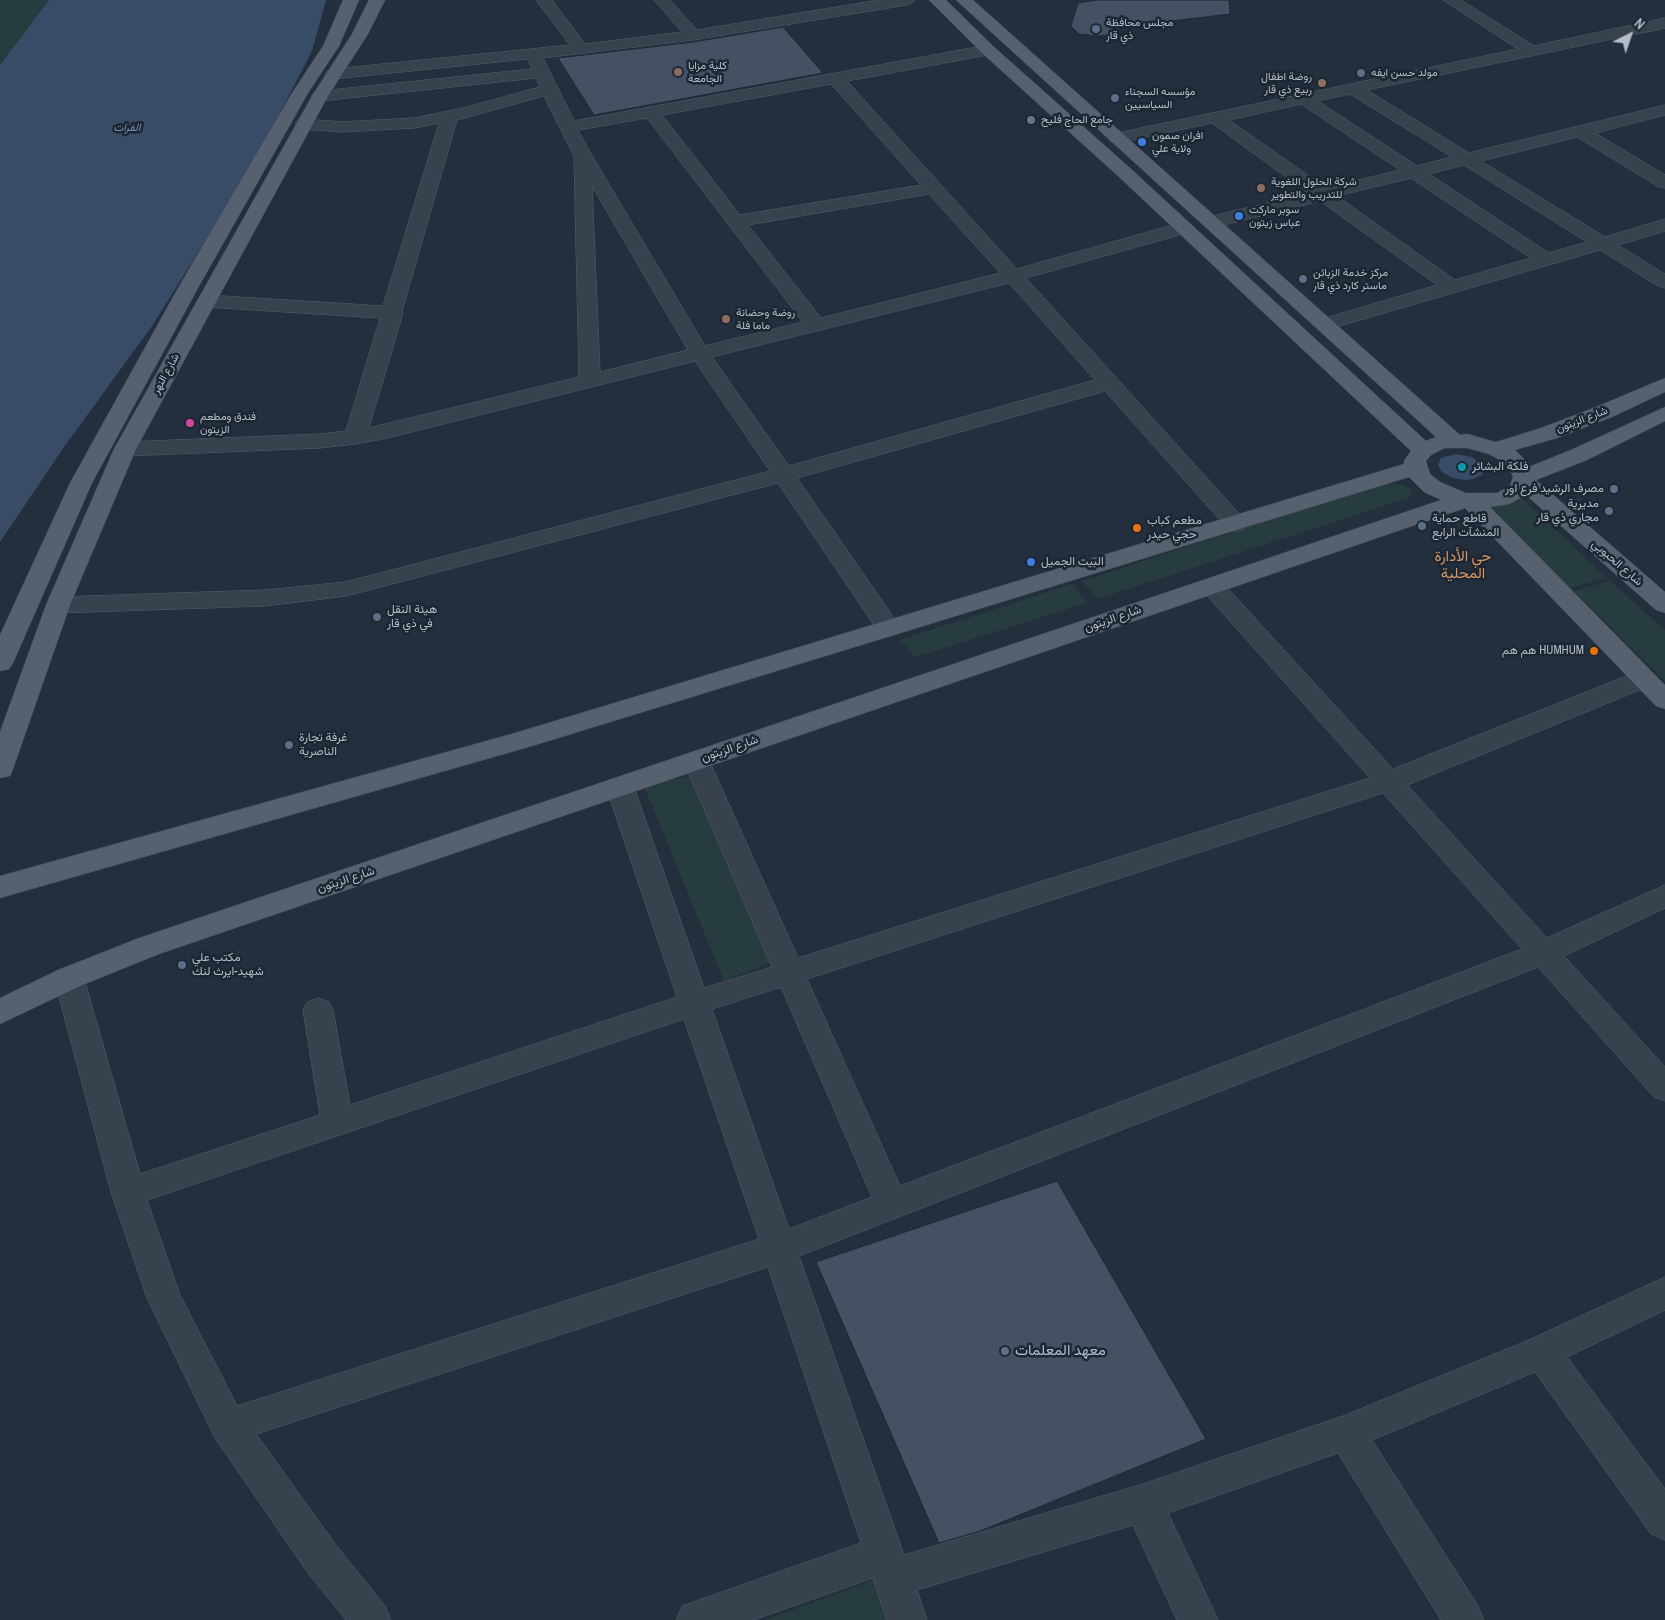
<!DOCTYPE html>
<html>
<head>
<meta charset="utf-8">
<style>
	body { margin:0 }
	#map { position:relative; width:1665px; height:1620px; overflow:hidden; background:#242f3e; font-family:"Archivo Narrow",sans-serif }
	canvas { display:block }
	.north { position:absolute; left:1605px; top:10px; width:50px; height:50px; -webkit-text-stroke:4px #1d2633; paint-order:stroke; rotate:41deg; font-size:14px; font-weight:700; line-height:20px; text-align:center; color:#b4bcc9 }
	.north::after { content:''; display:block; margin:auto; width:18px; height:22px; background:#b4bcc9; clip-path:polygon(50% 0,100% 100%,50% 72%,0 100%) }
</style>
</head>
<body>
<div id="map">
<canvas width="1665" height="1620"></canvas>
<div class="north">N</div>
</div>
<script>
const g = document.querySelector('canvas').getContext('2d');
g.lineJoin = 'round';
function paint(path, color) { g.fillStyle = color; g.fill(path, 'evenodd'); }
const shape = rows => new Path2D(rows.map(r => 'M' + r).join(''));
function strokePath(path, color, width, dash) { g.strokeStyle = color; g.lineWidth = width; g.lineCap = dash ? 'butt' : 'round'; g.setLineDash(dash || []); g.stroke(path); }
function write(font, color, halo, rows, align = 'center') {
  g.font = font + ' "Archivo Narrow",Vazirmatn,sans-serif'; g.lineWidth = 5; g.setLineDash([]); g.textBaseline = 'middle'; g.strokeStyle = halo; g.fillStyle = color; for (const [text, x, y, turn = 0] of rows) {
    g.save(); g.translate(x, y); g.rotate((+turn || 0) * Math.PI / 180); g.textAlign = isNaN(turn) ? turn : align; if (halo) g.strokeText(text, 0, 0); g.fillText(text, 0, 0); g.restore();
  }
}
const green = shape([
	[0,0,49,0,0,65],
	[1383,483,1404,485,1411,490,1412,494,1408,498,1097,599,1082,581],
	[1522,498,1607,578,1569,588,1484,508],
	[1610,581,1665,630,1665,681,1573,591],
	[1072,584,1087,603,915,657,900,640],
	[693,775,779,959,724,981,644,786],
	[874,1580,889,1620,765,1620]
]);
const water = shape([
	[49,0,326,0,312,51,254,163,152,326,64,447,0,542,0,65],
	[1456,454,1471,457,1481,463,1484,467,1482,475,1473,479,1466,480,1453,478,1442,472,1438,465,1441,458]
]);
const building = shape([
	[1097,0,1229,0,1230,14,1121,27,1114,34,1110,35,1098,36,1079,34,1071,26,1078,3,1097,0],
	[783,27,823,73,594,115,558,58,693,42,783,27],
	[1057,1181,1206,1439,980,1531,939,1543,816,1262,1057,1181]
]);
const minor = shape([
	[536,0,552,0,585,44,682,32,654,0,670,0,697,30,879,0,915,0,912,3,907,5,693,40,543,58,574,121,988,45,994,47,996,50,994,53,988,55,847,81,1017,269,1176,224,1183,222,1190,224,1192,228,1190,232,1026,278,1244,519,1248,524,1244,529,1236,531,1228,529,1105,391,797,478,901,628,898,634,889,636,880,634,778,483,346,596,265,606,58,613,49,610,46,605,49,600,58,597,265,590,346,582,770,471,695,361,383,439,355,444,320,448,125,456,117,454,114,449,117,444,125,442,320,434,346,431,380,318,207,307,200,305,197,301,200,297,207,295,383,306,439,123,414,128,342,132,304,129,298,128,295,124,298,120,304,119,342,122,414,118,463,108,540,87,536,78,320,101,314,100,312,96,314,92,320,91,532,69,527,59,333,79,327,77,325,74,327,71,333,69,570,45,536,0],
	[831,84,921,185,740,215,662,115,831,84],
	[544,96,574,156,579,377,369,428,403,313,402,311,457,120,544,96],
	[647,118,803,322,705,346,591,154,578,130,647,118],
	[592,186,688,350,600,372,592,186],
	[929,194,1000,273,821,318,748,225,929,194],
	[1009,283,1095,380,789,466,712,357,1009,283],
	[1443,0,1461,0,1534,46,1665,18,1665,28,1367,90,1469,153,1665,105,1665,115,1595,133,1665,175,1665,188,1659,187,1577,137,1481,161,1605,237,1665,219,1665,231,1618,245,1665,274,1665,288,1658,286,1600,250,1333,328,1326,330,1319,328,1316,324,1319,320,1437,285,1320,201,1212,228,1205,226,1203,222,1205,218,1308,193,1212,123,1117,143,1111,142,1108,138,1111,134,1117,133,1518,49,1443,0],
	[1350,94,1452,157,1417,166,1318,101,1350,94],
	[1301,104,1400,170,1326,188,1229,120,1301,104],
	[1464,165,1587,242,1549,253,1429,174,1464,165],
	[1411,178,1531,258,1455,280,1337,196,1411,178],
	[1212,579,1221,581,1393,769,1634,673,1643,671,1652,673,1656,679,1652,685,1407,785,1547,938,1665,885,1665,908,1564,956,1665,1067,1665,1101,1654,1097,1538,967,799,1256,904,1555,1143,1484,1343,1416,1529,1340,1665,1277,1665,1310,1567,1357,1665,1489,1665,1540,1651,1534,1535,1372,1372,1440,1478,1606,1484,1620,1441,1620,1338,1453,1168,1513,1218,1620,1177,1620,1133,1525,917,1590,927,1620,887,1620,873,1578,753,1620,676,1620,682,1606,861,1543,768,1267,256,1434,336,1545,385,1606,391,1620,346,1620,308,1573,215,1438,147,1298,111,1192,54,978,58,970,69,966,80,970,84,978,140,1174,320,1115,303,1010,307,1002,318,998,329,1002,333,1010,350,1105,677,997,606,787,610,780,620,778,630,780,634,787,704,988,772,967,683,760,687,754,696,751,705,754,709,760,798,958,1370,778,1203,591,1200,586,1203,581,1212,579],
	[1383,793,1522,949,900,1186,807,979,1383,793],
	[781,987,872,1197,789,1229,712,1009,781,987],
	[684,1019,759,1239,237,1406,180,1295,147,1200,684,1019]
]);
const major = shape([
	[343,0,359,0,339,46,308,93,198,288,92,483,13,663,9,669,0,671,0,635,70,483,178,288,292,93,323,46,343,0],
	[369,0,385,0,368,34,328,96,136,449,70,605,13,769,10,776,0,778,0,732,46,605,114,449,312,96,352,34,369,0],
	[929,0,946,0,994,47,1130,168,1426,441,1436,437,956,0,973,0,1460,435,1467,434,1496,442,1541,428,1596,407,1665,378,1665,392,1612,417,1557,438,1515,450,1531,466,1571,450,1665,407,1665,421,1587,460,1536,480,1665,592,1665,613,1656,610,1526,495,1509,504,1490,507,1665,685,1665,709,1656,706,1465,508,159,954,80,986,0,1024,0,998,58,970,139,938,1441,500,1424,492,1409,477,532,746,0,898,0,876,515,733,1404,464,1404,461,1411,451,1118,176,982,53,929,0],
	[1445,448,1467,448,1489,454,1503,462,1510,469,1513,477,1510,486,1497,493,1466,493,1440,482,1430,474,1426,461,1431,455,1445,448]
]);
const markers = [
	[1096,29,5,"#5c6f8a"],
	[678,72,5,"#8d6e63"],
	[1361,73,5,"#5c6f8a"],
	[1322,83,5,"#8d6e63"],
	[1115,98,5,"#5c6f8a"],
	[1031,120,5,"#6b7280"],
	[1142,142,5,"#3f7fe0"],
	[1261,188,5,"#8d6e63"],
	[1239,216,5,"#3f7fe0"],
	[1303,279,5,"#5c6f8a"],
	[726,319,5,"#8d6e63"],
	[190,423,5,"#d1479c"],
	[1462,467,5,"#0f9aa8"],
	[1614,489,5,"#5c6f8a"],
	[1609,511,5,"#5c6f8a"],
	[1422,526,5,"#5c6f8a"],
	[1137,528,5,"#e8710a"],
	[1031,562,5,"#3f7fe0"],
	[377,617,5,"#5c6f8a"],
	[1594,651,5,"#e8710a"],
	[289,745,5,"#5c6f8a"],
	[182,965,5,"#5c6f8a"],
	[1005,1351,5,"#5c6f8a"]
];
const farPoinames = [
	["مجلس محافظة",1106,23],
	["ذي قار",1106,36],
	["كلية مزايا",688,66],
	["الجامعة",688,79],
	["مولد حسن ايفه",1371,73],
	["روضة اطفال",1312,77,"right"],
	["ربيع ذي قار",1312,90,"right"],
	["مؤسسه السجناء",1125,92],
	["السياسيين",1125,105],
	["جامع الحاج فليح",1041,120],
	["افران صمون",1152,136],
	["ولاية علي",1152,149],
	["شركة الحلول اللغوية",1271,182],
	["للتدريب والتطوير",1271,195],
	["سوبر ماركت",1249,210],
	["عباس زيتون",1249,223],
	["مركز خدمة الزبائن",1313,273],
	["ماستر كارد ذي قار",1313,286],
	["روضة وحضانة",736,313],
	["ماما فلة",736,326],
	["فندق ومطعم",200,417],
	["الزيتون",200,430]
];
const farWaternames = [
	["الفرات",127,128]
];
const farStreetnames = [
	["شارع النهر",166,374,-61],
	["شارع الزيتون",1582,420,-21]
];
const poiNames = [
	["فلكة البشائر",1472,467],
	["مصرف الرشيد فرع اور",1604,489,"right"],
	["مديرية",1599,504,"right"],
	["مجاري ذي قار",1599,518,"right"],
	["قاطع حماية",1432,519],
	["المنشآت الرابع",1432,533],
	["مطعم كباب",1147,521],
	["حجي حيدر",1147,535],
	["البيت الجميل",1041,562],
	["هيئة النقل",387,610],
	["في ذي قار",387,624],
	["هم هم HUMHUM",1584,651,"right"],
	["غرفة تجارة",299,738],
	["الناصرية",299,752],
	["مكتب علي",192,958],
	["شهيد-ايرث لنك",192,972]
];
const streetNames = [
	["شارع الحبوبي",1617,563,41],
	["شارع الزيتون",1113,619,-19],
	["شارع الزيتون",730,749,-19],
	["شارع الزيتون",346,880,-18]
];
const quarterNames = [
	["حي الأدارة",1463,557],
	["المحلية",1463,574]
];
const nearPoinames = [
	["معهد المعلمات",1015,1351]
];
paint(green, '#263c3f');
paint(water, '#394c67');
paint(building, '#455162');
strokePath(building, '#1f2835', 1);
strokePath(minor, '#565f6c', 1);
strokePath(major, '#414a57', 1);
paint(minor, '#38414e');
paint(major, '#56606e');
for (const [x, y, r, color] of markers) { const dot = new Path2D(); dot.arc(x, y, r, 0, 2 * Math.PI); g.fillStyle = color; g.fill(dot); strokePath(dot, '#1d2633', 2); }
write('11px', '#b4bcc9', '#1d2633', farPoinames, 'left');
write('italic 11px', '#7c92b1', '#1d2633', farWaternames);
write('11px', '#b4bcc9', '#1d2633', farStreetnames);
write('12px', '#b4bcc9', '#1d2633', poiNames, 'left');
write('12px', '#b4bcc9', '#1d2633', streetNames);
write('15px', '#d59563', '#1d2633', quarterNames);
write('15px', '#b4bcc9', '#1d2633', nearPoinames, 'left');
</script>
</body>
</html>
